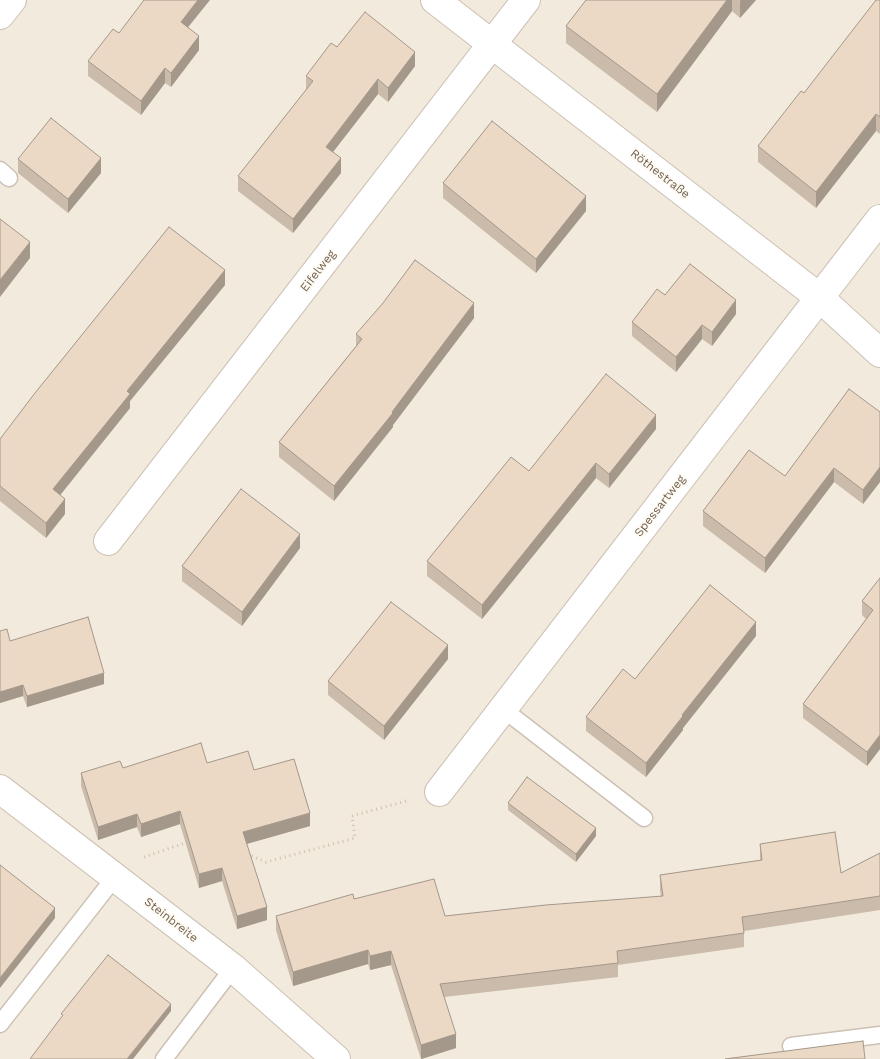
<!DOCTYPE html>
<html>
<head>
<meta charset="utf-8">
<style>
	body { margin:0 }
	canvas { display:block; background:#fbf7ed }
</style>
</head>
<body>
<canvas width="880" height="1059"></canvas>
<script>
const g = document.querySelector('canvas').getContext('2d');
g.lineJoin = 'round';
function paint(path, color) { g.fillStyle = color; g.fill(path, 'evenodd'); }
const shape = rows => new Path2D(rows.map(r => 'M' + r).join(''));
function strokePath(path, color, width, dash) { g.strokeStyle = color; g.lineWidth = width; g.lineCap = dash ? 'butt' : 'round'; g.setLineDash(dash || []); g.stroke(path); }
function write(font, color, halo, rows, align = 'center') {
  g.font = font + ' "Work Sans",sans-serif'; g.lineWidth = 4; g.setLineDash([]); g.textBaseline = 'middle'; g.strokeStyle = halo; g.fillStyle = color; for (const [text, x, y, turn = 0] of rows) {
    g.save(); g.translate(x, y); g.rotate((+turn || 0) * Math.PI / 180); g.textAlign = isNaN(turn) ? turn : align; if (halo) g.strokeText(text, 0, 0); g.fillText(text, 0, 0); g.restore();
  }
}
const residential = shape([
	[0,0,880,0,880,1059,0,1059]
]);
const path = shape([
	[247,854,266,862,355,838,352,816,406,801],
	[144,857,188,842]
]);
const service = shape([
	[0,170,9,178],
	[503,709,644,818],
	[0,1024,115,877],
	[791,1046,880,1035],
	[164,1059,233,968]
]);
const minor = shape([
	[435,0,820,298,880,353],
	[0,15,12,0],
	[108,541,526,0],
	[0,789,233,968,336,1059],
	[439,792,880,219]
]);
const wall = shape([
	[586,0,756,0,740,18,732,11,657,112,566,43,566,26],
	[880,0,880,134,876,131,816,208,758,162,758,146,804,93],
	[188,27,199,50,171,87,165,83,141,115,88,76,88,61,119,33],
	[337,47,415,66,388,102,378,94,333,152,341,173,293,233,238,191,238,176,306,90,306,76],
	[18,159,101,173,68,213,18,173],
	[443,183,586,211,536,273,443,198],
	[225,285,130,401,130,408,60,495,65,514,46,538,0,501,0,439],
	[665,295,736,314,712,346,702,339,676,372,632,336,632,322],
	[474,318,393,425,393,427,334,501,279,457,279,442,356,346,356,334],
	[880,412,880,482,863,504,834,482,765,573,703,526,703,511,785,476],
	[656,429,609,488,596,478,482,619,427,576,427,561,529,471],
	[300,548,242,626,182,581,182,566],
	[880,578,880,749,867,766,803,718,803,704,866,619,862,615,862,601],
	[0,631,10,641,104,684,27,707,23,696,0,703],
	[756,636,683,728,683,730,646,777,586,731,586,717,635,679],
	[448,659,384,740,328,695,328,681],
	[207,763,254,770,310,826,246,844,267,920,237,929,222,881,199,888,180,824,141,837,137,827,98,840,81,786,81,773,123,768],
	[508,803,596,836,576,862,508,810],
	[760,844,841,873,880,853,880,910,744,931,744,947,618,965,618,977,444,997,456,1048,422,1059,421,1059,391,965,370,970,368,964,293,986,276,930,276,916,354,899,445,916,661,897,660,890,660,875,760,860]
]);
const shadedWall = shape([
	[198,0,210,0,181,36,181,22],
	[727,0,732,0,732,11,657,112,657,94],
	[741,0,756,0,740,18,740,1],
	[199,36,199,50,171,87,171,73],
	[415,52,415,66,388,102,388,88],
	[165,68,165,83,141,115,141,101],
	[378,79,378,94,326,161,326,147],
	[876,114,876,131,816,208,816,192],
	[101,158,101,173,68,213,68,199],
	[341,158,341,173,293,233,293,219],
	[586,196,586,211,536,273,536,259],
	[30,242,30,258,0,297,0,280],
	[225,270,225,285,130,401,130,408,53,504,53,489,127,391],
	[736,300,736,314,712,346,712,332],
	[474,303,474,318,393,425,393,427,334,501,334,486,392,412],
	[702,325,702,339,676,372,676,357],
	[656,415,656,429,609,488,609,474],
	[596,463,596,478,482,619,482,605],
	[880,467,880,482,863,504,863,490],
	[834,468,834,482,765,573,765,558],
	[65,499,65,514,46,538,46,523],
	[300,534,300,548,242,626,242,612],
	[756,622,756,636,683,728,683,730,646,777,646,763,682,715],
	[448,645,448,659,384,740,384,726],
	[104,673,104,684,27,707,27,696],
	[23,685,23,696,0,703,0,692],
	[880,735,880,749,867,766,867,752],
	[180,811,180,824,141,837,141,824],
	[310,813,310,826,243,845,243,832],
	[137,814,137,827,98,840,98,827],
	[596,828,596,836,576,862,576,854],
	[222,868,222,881,199,888,199,874],
	[267,907,267,920,237,929,237,916],
	[55,908,55,918,0,988,0,978],
	[368,950,368,964,293,986,293,972],
	[391,951,391,965,370,970,370,956],
	[171,1004,171,1011,133,1059,127,1059],
	[456,1034,456,1048,421,1059,421,1045]
]);
const building = shape([
	[144,0,198,0,181,22,199,36,171,73,165,68,141,101,88,61,113,29,119,33,144,0],
	[586,0,727,0,657,94,566,26,586,0],
	[876,0,880,0,880,117,876,114,816,192,758,146,801,91,804,93,876,0],
	[365,12,415,52,388,88,378,79,326,147,341,158,293,219,238,176,313,81,306,76,331,43,337,47,365,12],
	[51,118,101,158,68,199,18,159,51,118],
	[492,121,586,196,536,259,443,183,492,121],
	[0,219,30,242,0,280,0,219],
	[169,227,225,270,127,391,130,394,53,489,65,499,46,523,0,486,0,439,35,393,169,227],
	[415,260,474,303,392,412,393,413,334,486,279,442,362,339,356,334,383,303,415,260],
	[690,264,736,300,712,332,702,325,676,357,632,322,657,289,665,295,690,264],
	[606,374,656,415,609,474,596,463,482,605,427,561,511,457,529,471,606,374],
	[849,389,880,412,880,467,863,490,834,468,765,558,703,511,749,450,785,476,849,389],
	[241,489,300,534,242,612,182,566,241,489],
	[880,578,880,735,867,752,803,704,873,610,862,601,880,578],
	[710,585,756,622,682,715,683,716,646,763,586,717,623,669,635,679,710,585],
	[391,602,448,645,384,726,328,681,391,602],
	[88,617,104,673,27,696,23,685,0,692,0,631,7,629,10,641,88,617],
	[201,743,207,763,248,751,254,770,294,759,310,813,243,832,267,907,237,916,222,868,199,874,180,811,141,824,137,814,98,827,81,773,120,761,123,768,201,743],
	[527,777,596,828,576,854,508,803,527,777],
	[835,832,841,873,880,853,880,896,742,917,744,933,617,951,618,963,440,984,456,1034,421,1045,391,951,370,956,368,950,293,972,276,916,353,894,354,899,434,879,445,916,546,905,663,896,660,875,762,860,760,844,835,832],
	[0,865,55,908,0,978,0,865],
	[108,955,171,1004,127,1059,30,1059,63,1015,61,1014,108,955],
	[863,1041,865,1059,725,1059,863,1041]
]);
const streetNames = [
	["Röthestraße",660,174,38],
	["Eifelweg",318,271,-52],
	["Spessartweg",660,506,-52],
	["Steinbreite",171,920,38]
];
paint(residential, '#f2eadc');
strokePath(service, '#ccc1b4', 19);
strokePath(minor, '#ccc1b4', 30);
strokePath(path, '#d2bfaa', 3, [1, 4]);
strokePath(service, '#fff', 16);
strokePath(minor, '#fff', 28);
paint(wall, '#cabbaa');
paint(shadedWall, '#a4988b');
paint(building, '#ebd9c6');
strokePath(building, '#a4988b', 1);
write('12px', '#746252', '#fdfbf3', streetNames);
</script>
</body>
</html>
